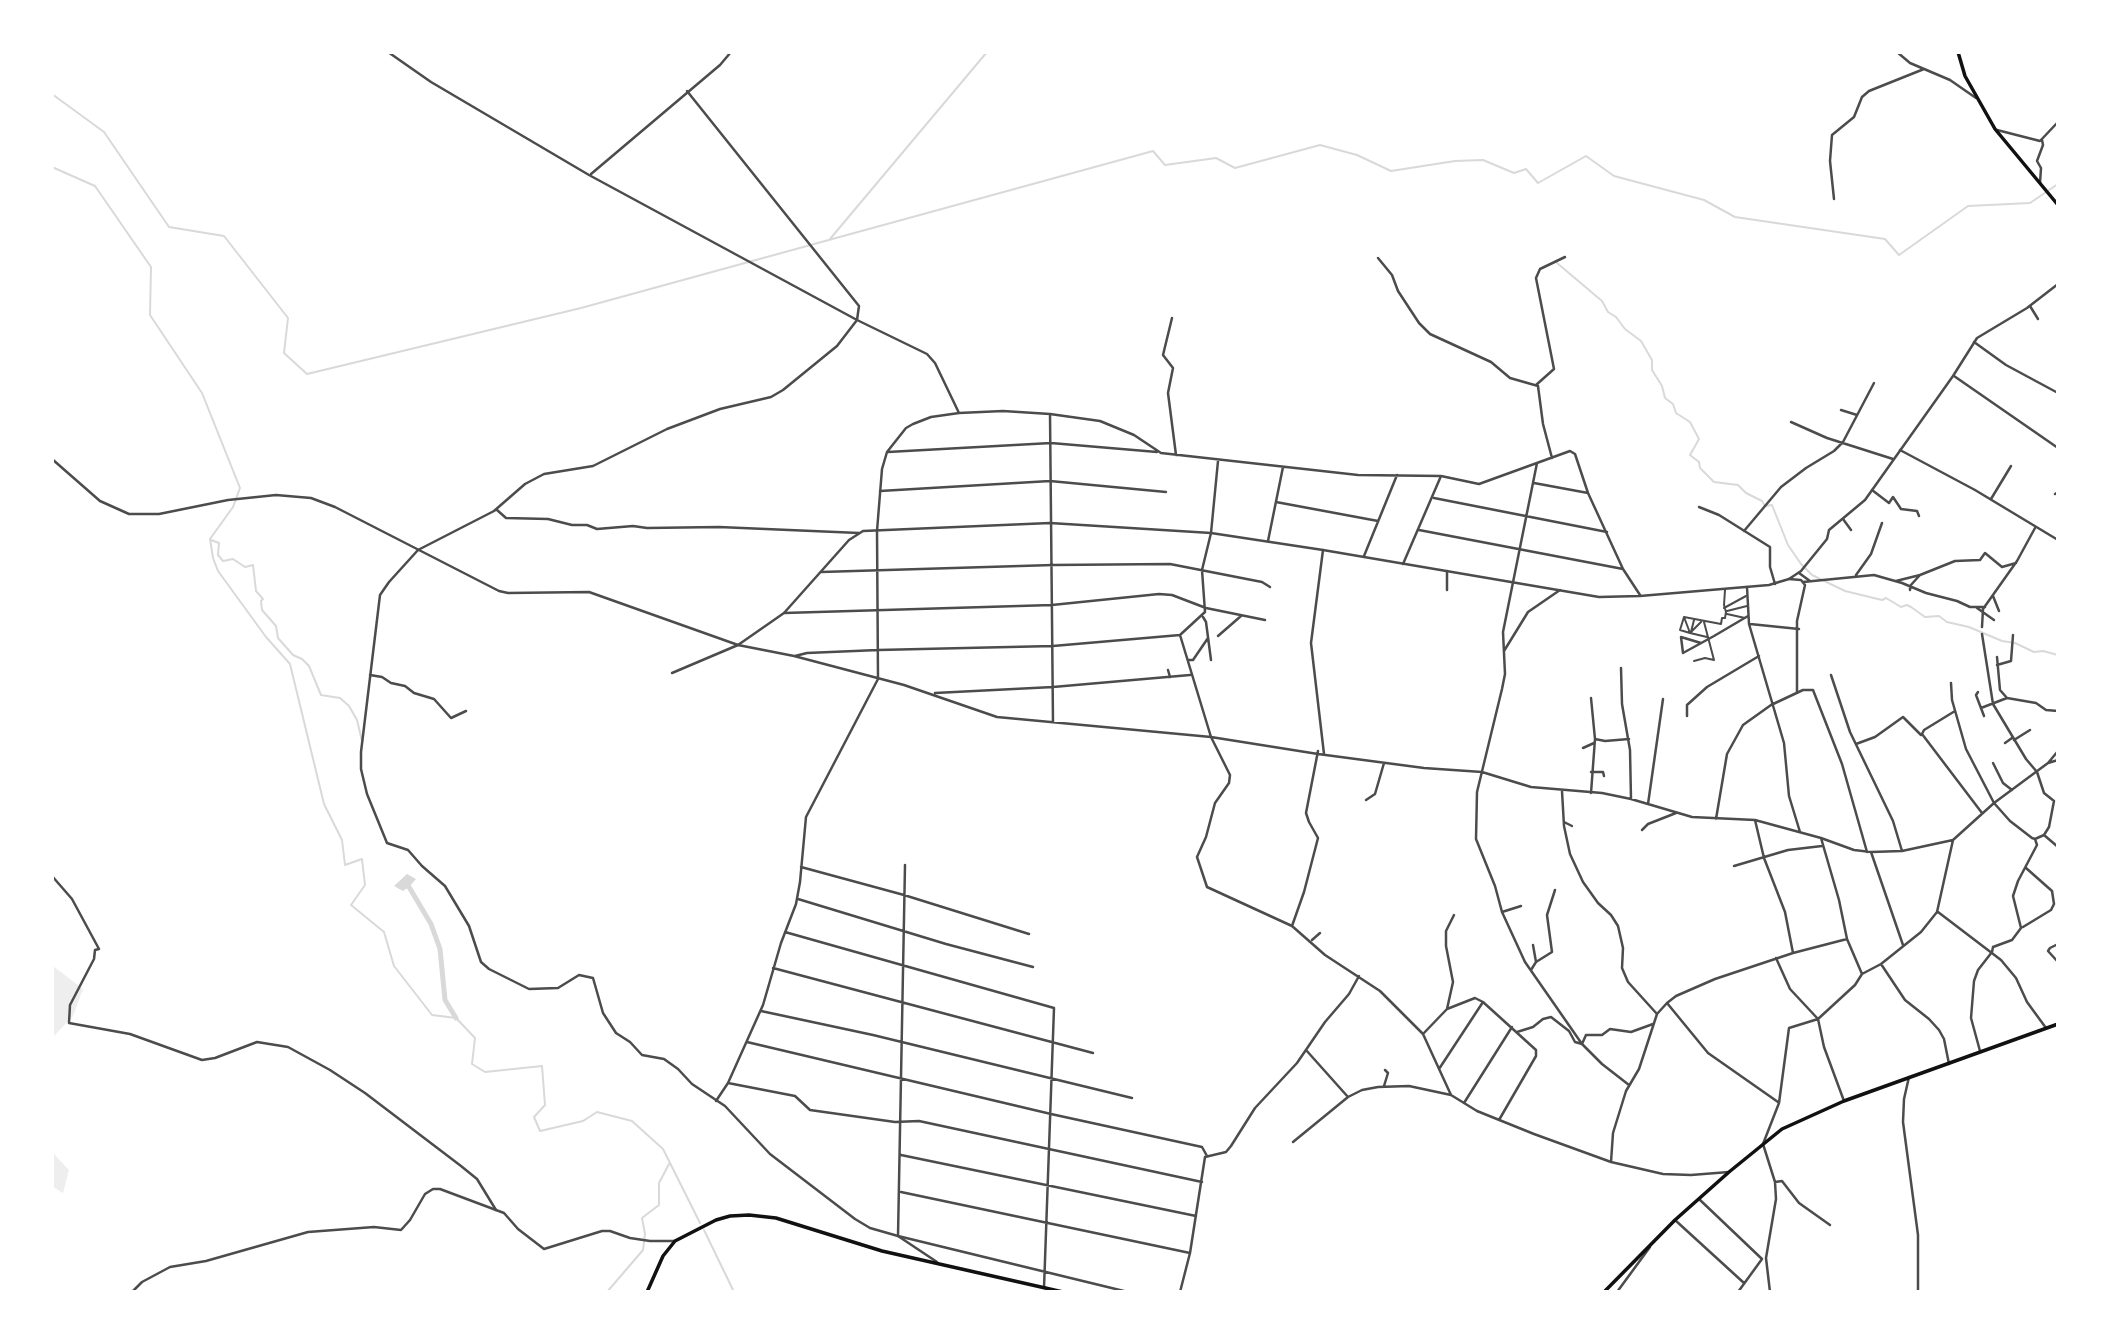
<!DOCTYPE html>
<html>
<head>
<meta charset="utf-8">
<style>
	body { margin:0 }
	#map { position:relative; width:2110px; height:1344px; overflow:hidden; background:#fff; font-family:"Roboto Condensed",sans-serif }
	canvas { display:block }
	.frame { position:absolute; inset:0; border:54px solid #fff; pointer-events:none }
</style>
</head>
<body>
<div id="map">
<canvas width="2110" height="1344"></canvas>
<div class="frame"></div>
</div>
<script>
const g = document.querySelector('canvas').getContext('2d');
g.lineJoin = 'round';
function paint(path, color) { g.fillStyle = color; g.fill(path, 'evenodd'); }
const shape = rows => new Path2D(rows.map(r => 'M' + r).join(''));
function strokePath(path, color, width, dash) { g.strokeStyle = color; g.lineWidth = width; g.lineCap = dash ? 'butt' : 'round'; g.setLineDash(dash || []); g.stroke(path); }
const green = shape([
	[53,966,83,989,73,1016,53,1037],
	[53,1153,69,1170,63,1193,53,1187]
]);
const water = shape([
	[407,874,416,879,409,887,403,891,394,886]
]);
const stream = shape([
	[52,94,104,132,169,227,224,236,288,318,284,353,307,374,581,308,1153,151,1165,165,1216,158,1235,168,1320,145,1357,155,1391,171,1455,161,1483,160,1514,173,1526,169,1538,183,1586,156,1614,176,1704,200,1735,217,1885,239,1899,255,1968,206,2030,203,2058,184],
	[52,167,95,186,151,267,150,315,202,393,240,488,233,507,210,539,213,558,218,571,266,637,290,664,324,804,342,840,345,865,362,859,365,885,351,905,384,932,394,966,432,1015,456,1018,475,1038,472,1064,485,1072,542,1066,545,1105,534,1117,540,1131,583,1121,597,1112,632,1121,663,1149,700,1223],
	[830,239,987,52],
	[1557,263,1602,301,1608,312,1616,317,1625,329,1641,341,1652,360,1652,370,1662,386,1665,398,1673,404,1676,413,1690,422,1699,439,1690,455,1699,462,1700,468,1714,482,1738,485,1746,493,1762,501,1765,506,1772,505,1788,545,1801,564,1812,575,1845,591,1882,600,1886,598,1901,607,1907,605,1911,607,1925,617,1939,616,1947,622,1969,627,2002,641,2015,643,2034,652,2043,651,2058,655],
	[211,540,219,543,218,555,223,561,233,559,245,567,253,565,256,591,263,599,261,601,262,610,276,626,278,638,293,655,302,659,309,666,321,695,340,698,349,706,357,720,362,741],
	[704,1230,734,1292],
	[607,1292,643,1250,645,1234,642,1218,659,1205,659,1183,669,1164]
]);
const canal = shape([
	[409,887,431,924,440,949,445,1000,456,1018]
]);
const pedestrian = shape([
	[1724,608,1746,596],
	[1727,611,1747,606],
	[1727,614,1745,618],
	[1684,617,1690,633,1680,630,1684,617,1721,624,1722,618,1725,618,1726,612,1724,605,1725,590],
	[1701,622,1690,633,1707,637],
	[1691,632,1694,620],
	[1694,661,1705,658,1714,660,1704,622]
]);
const minor = shape([
	[388,52,431,82,589,175,857,320,927,354,935,363,959,413],
	[1897,52,1910,63,1950,80,1976,98],
	[591,174,720,65,731,52],
	[2040,183,2041,168,2037,161,2043,145,2042,140],
	[1834,199,1830,161,1832,135,1854,117,1862,97,1869,91,1924,69],
	[1378,258,1392,275,1398,291,1419,323,1430,334,1491,362,1510,378,1538,386,1543,424,1552,458],
	[2030,306,2038,319],
	[1172,318,1163,355,1173,368,1168,393,1176,455],
	[1974,342,2006,365,2058,393],
	[1954,376,2058,448],
	[1536,385,1554,369,1536,278,1540,269,1565,257],
	[1841,410,1857,415],
	[1050,414,1053,722],
	[1791,422,1827,438,1893,459],
	[1900,450,1975,490,2058,540],
	[888,452,1051,443,1157,452],
	[1537,463,1503,632,1505,674,1502,689,1477,792,1476,839,1495,886,1502,912,1525,962,1582,1044,1602,1064,1629,1085],
	[1534,483,1588,493],
	[1872,490,1889,503,1893,497,1901,509,1917,511,1919,516],
	[880,491,1050,481,1166,492],
	[2055,494,2058,492],
	[1434,498,1607,532],
	[1991,499,2011,466],
	[1276,502,1378,521],
	[1699,507,1719,515,1770,547,1770,567,1775,584],
	[497,510,506,518,548,519,572,525,587,525,597,529,633,526,647,528,719,527,859,533],
	[1843,519,1851,530],
	[1419,530,1623,569],
	[1744,531,1781,487,1806,468,1834,451,1843,442,1874,383],
	[1268,541,1283,467],
	[418,550,494,511,525,484,544,474,593,466,667,429,720,409,771,397,783,390,837,346,857,320,859,306,687,91],
	[1323,550,1311,643,1324,754],
	[1364,556,1397,475],
	[1403,564,1441,476],
	[1447,571,1447,590],
	[821,572,1053,565,1170,564,1262,582,1270,587],
	[1799,573,1810,581],
	[1856,575,1871,554,1882,523],
	[1789,579,1801,580,1805,585,1797,621,1797,692],
	[1896,581,1920,575],
	[1803,582,1874,575,1902,583,1926,593,1957,601,1970,607,1985,607],
	[1747,587,1749,624,1784,743,1789,796,1800,832],
	[1910,590,1910,586,1920,575,1955,561,1980,560,1985,553,2002,567,2016,563],
	[1993,596,1999,611],
	[1977,608,1994,620],
	[784,613,1052,605,1159,594,1172,595,1206,608,1265,620],
	[1203,617,1206,622,1211,660],
	[1750,624,1799,629],
	[1982,627,1983,609,2017,561,2035,528],
	[1180,635,1211,737,1230,775,1229,783,1215,803,1206,837,1197,857,1207,887,1292,926,1325,955,1380,991,1423,1034,1451,1095,1477,1111,1534,1134,1611,1162,1663,1174,1691,1175,1729,1172],
	[1218,636,1241,616],
	[1701,643,1681,637,1683,653,1714,636,1748,616],
	[1504,651,1528,612,1560,590],
	[795,656,807,653,878,650,1053,646,1180,635,1205,612,1202,570,1211,533,1218,461],
	[1997,657,2000,690,2007,698],
	[1188,660,1193,660,1208,638],
	[1997,665,2011,661,2013,635],
	[1621,668,1622,704,1630,750,1631,799],
	[1168,670,1170,677],
	[672,673,738,645,794,656,904,685,997,717,1211,737,1318,754,1424,768,1482,772,1531,787,1602,793,1631,799,1692,817,1755,820,1821,838,1854,850,1871,852,1902,851,1953,840],
	[370,675,382,677,391,683,405,686,414,693,434,699,451,718,466,711],
	[1831,675,1850,732,1893,821,1902,851],
	[1951,683,1952,700,1966,749,1994,803,2010,821,2032,838,2035,839,2044,835,2049,827,2054,801,2044,793,2037,772,2026,759,1993,704,1982,634],
	[1978,692,1976,695,1984,716],
	[935,693,1053,687,1190,675],
	[1981,708,2007,698,2036,703,2046,710,2058,711],
	[1955,711,1924,730,1922,734,1982,813],
	[1687,716,1687,705,1707,687,1759,656],
	[1595,739,1605,741,1629,739],
	[2014,740,2030,730],
	[2005,743,2012,738],
	[1856,744,1875,737,1903,717,1921,735],
	[1583,748,1594,743],
	[1993,763,2003,783,2012,790],
	[2048,763,2058,751],
	[1591,772,1603,772,1604,776],
	[1562,791,1564,826,1570,854,1583,882,1598,903,1611,915,1618,926,1623,948,1622,968,1628,982,1657,1014],
	[1591,793,1595,739,1591,698],
	[1366,800,1375,794,1384,763],
	[1648,804,1663,699],
	[1716,819,1727,754,1743,725,1771,705,1803,690,1813,690,1842,764,1867,852],
	[1755,820,1764,858,1785,912,1793,953],
	[1564,822,1572,826],
	[1642,830,1648,824,1676,813],
	[2044,835,2058,847],
	[1821,838,1839,900,1847,939,1862,974],
	[1871,852,1903,945],
	[905,865,898,1236,1128,1292],
	[1734,866,1788,850,1822,846],
	[801,867,904,895,1029,934],
	[52,876,72,899,99,949,95,950,94,959,70,1005,69,1023,130,1034,202,1060,215,1058,257,1042,288,1047,330,1070,365,1093,461,1166,477,1179,496,1210],
	[798,899,946,944,1033,967],
	[1502,912,1521,906],
	[1938,912,2001,960,2016,978,2027,1002,2046,1028],
	[1292,926,1304,892,1318,838,1309,822,1306,813,1318,751],
	[2023,927,2051,910,2054,904,2052,891,2026,868],
	[785,932,1054,1008,1044,1288],
	[1312,940,1320,933],
	[2058,944,2050,948,2048,951,2058,962],
	[1776,958,1790,989,1818,1019,1824,1047,1844,1101],
	[1536,962,1552,952,1547,915,1555,890],
	[1881,964,1905,1000,1929,1019,1939,1030,1944,1039,1949,1064],
	[773,968,1093,1053],
	[1531,970,1536,962,1533,945],
	[1667,1003,1708,1053,1778,1102],
	[1447,1009,1453,982,1446,946,1446,931,1454,915],
	[761,1011,873,1035,1132,1098],
	[1517,1032,1533,1027,1543,1019,1551,1017,1569,1031,1575,1042,1582,1044,1586,1035,1602,1035,1610,1029,1631,1032,1653,1024],
	[1423,1034,1447,1009,1475,998,1483,1002,1536,1050,1536,1056,1499,1120],
	[747,1042,1051,1114,1202,1147,1207,1156],
	[1306,1050,1348,1097],
	[1980,1051,1971,1018,1974,981,1978,970,1992,952,1993,947,2012,940,2021,928,2013,896,2018,881,2037,845,2035,839],
	[1439,1069,1483,1002],
	[1909,1077,1904,1099,1903,1122,1918,1235,1918,1292],
	[728,1083,795,1096,810,1110,895,1122,919,1121,1202,1182],
	[1384,1086,1388,1073,1385,1070],
	[716,1101,728,1083,763,1005,781,943,796,904,800,882,806,817,878,679,877,531,882,469,887,452,906,428,913,424,931,417,959,413,1003,411,1050,414,1100,421,1134,435,1161,453,1358,475,1441,476,1479,484,1570,451,1575,454,1588,493,1623,569,1640,595],
	[1464,1103,1512,1027],
	[1293,1142,1348,1097,1362,1090,1378,1087,1409,1086,1451,1095],
	[901,1155,1196,1216],
	[1611,1162,1613,1133,1626,1091,1639,1069,1657,1014,1667,1003,1676,996,1715,979,1793,953,1847,939],
	[1775,1182,1782,1181,1799,1203,1830,1225],
	[901,1192,1190,1253,1180,1292],
	[1699,1199,1762,1259],
	[1675,1220,1744,1283],
	[1190,1253,1205,1157,1226,1152,1231,1146,1255,1108,1297,1063,1325,1022,1349,994,1359,976],
	[1617,1292,1650,1247],
	[1738,1292,1762,1259],
	[1770,1292,1766,1258,1776,1199,1775,1182,1763,1144,1779,1103,1789,1028,1818,1019,1855,985,1862,974,1881,964,1921,932,1937,912,1953,840,1994,803,2048,763,2058,760]
]);
const tertiary = shape([
	[1997,130,2040,141,2058,122],
	[52,459,100,501,129,514,159,514,228,500,276,495,311,498,335,507,499,591,508,593,589,592,738,645,784,613,849,540,863,531,1050,523,1211,533,1323,550,1599,597,1640,596,1769,585,1789,579,1801,571,1827,539,1829,530,1865,500,1953,376,1977,338,2027,308,2058,284],
	[418,550,389,582,380,595,361,752,361,769,367,794,387,843,408,850,422,866,445,886,469,926,481,962,489,969,529,989,558,988,579,975,593,978,603,1013,616,1033,630,1042,642,1055,664,1059,678,1069,692,1084,725,1106,770,1154,855,1219,870,1228,898,1236,937,1262],
	[132,1292,142,1282,170,1267,206,1261,308,1232,374,1227,401,1230,410,1220,425,1194,433,1189,440,1189,504,1213,518,1229,544,1249,602,1231,610,1231,630,1238,650,1241,675,1241]
]);
const primary = shape([
	[1958,52,1965,76,1995,129,2058,205],
	[647,1292,663,1256,675,1241,716,1220,730,1216,749,1215,776,1218,882,1251,1063,1292],
	[1604,1292,1675,1220,1729,1172,1782,1129,1844,1101,2058,1024]
]);
paint(green, '#eee');
paint(water, '#d9d9d9');
strokePath(stream, '#d9d9d9', 2);
strokePath(canal, '#d9d9d9', 5);
strokePath(pedestrian, '#4c4c4c', 2);
strokePath(minor, '#4c4c4c', 2.5);
strokePath(tertiary, '#4c4c4c', 2.5);
strokePath(primary, '#111', 3.5);
</script>
</body>
</html>
